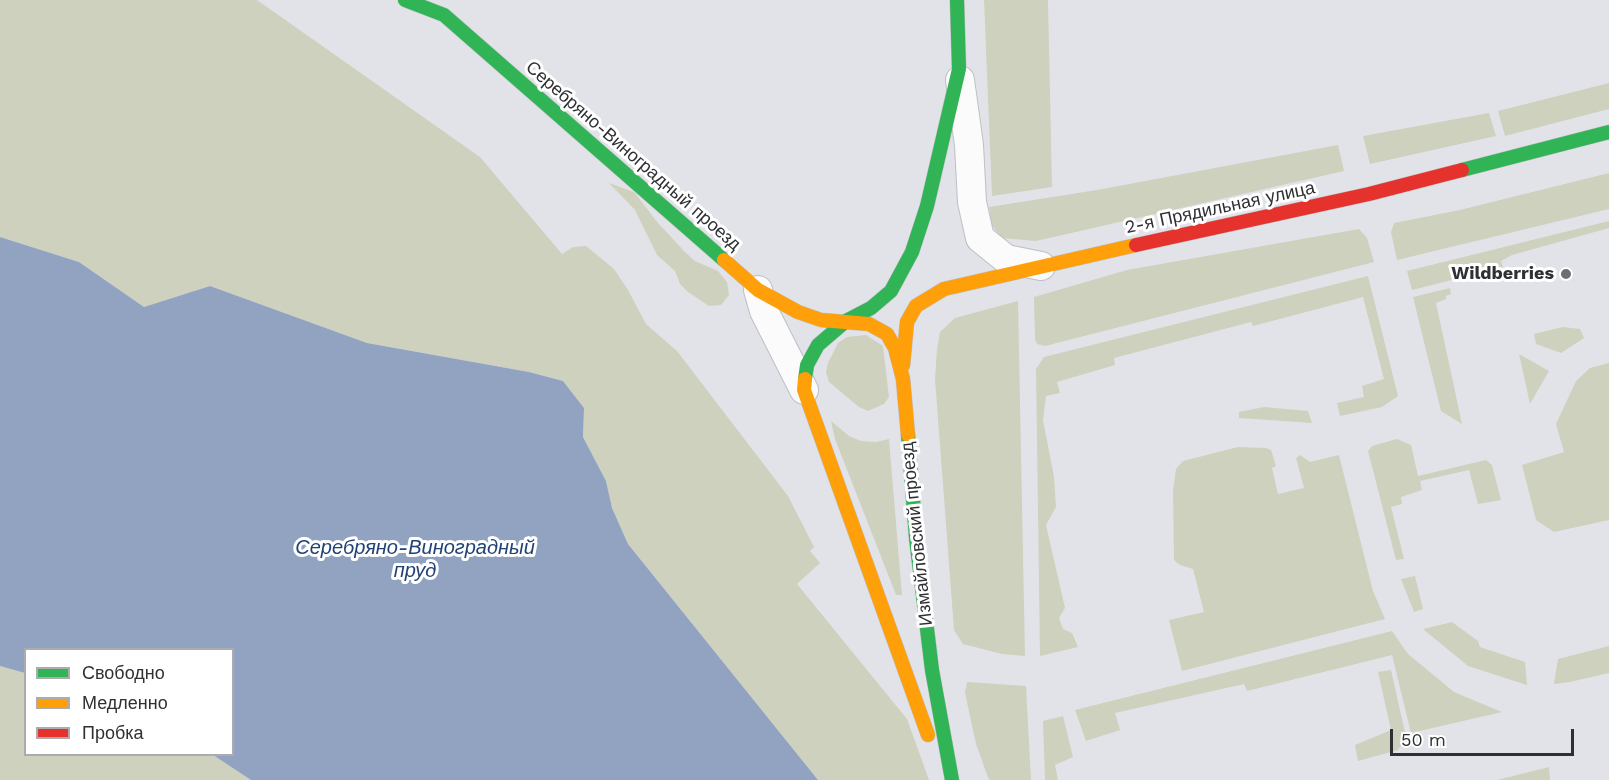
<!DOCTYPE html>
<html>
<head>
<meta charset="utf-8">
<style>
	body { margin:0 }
	#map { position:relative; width:1609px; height:780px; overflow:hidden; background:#e2e3e9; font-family:"Work Sans",sans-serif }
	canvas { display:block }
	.legend { position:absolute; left:24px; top:648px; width:210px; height:108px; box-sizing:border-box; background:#fff; border:2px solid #acacae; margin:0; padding:8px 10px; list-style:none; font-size:18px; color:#2f3034 }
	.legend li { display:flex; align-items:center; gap:12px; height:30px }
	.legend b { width:30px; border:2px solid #acacae }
	.scale { position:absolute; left:1390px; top:729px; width:184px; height:27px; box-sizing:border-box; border:3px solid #2f3034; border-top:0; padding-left:8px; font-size:18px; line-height:21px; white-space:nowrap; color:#2f3034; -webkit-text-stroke:4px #fff; paint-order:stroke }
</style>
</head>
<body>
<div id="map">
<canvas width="1609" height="780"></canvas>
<ul class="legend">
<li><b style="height:8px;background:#30b455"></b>Свободно</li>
<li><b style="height:8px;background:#ff9f0a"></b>Медленно</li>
<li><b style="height:8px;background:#e5322d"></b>Пробка</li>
</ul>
<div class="scale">50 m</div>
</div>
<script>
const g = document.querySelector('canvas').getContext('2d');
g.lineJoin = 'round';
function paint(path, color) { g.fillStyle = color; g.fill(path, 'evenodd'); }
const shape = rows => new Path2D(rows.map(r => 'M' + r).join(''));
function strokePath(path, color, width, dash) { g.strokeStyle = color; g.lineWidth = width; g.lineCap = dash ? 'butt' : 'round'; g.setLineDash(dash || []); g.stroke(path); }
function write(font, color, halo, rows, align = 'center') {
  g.font = font + ' "Work Sans",sans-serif'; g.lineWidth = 6; g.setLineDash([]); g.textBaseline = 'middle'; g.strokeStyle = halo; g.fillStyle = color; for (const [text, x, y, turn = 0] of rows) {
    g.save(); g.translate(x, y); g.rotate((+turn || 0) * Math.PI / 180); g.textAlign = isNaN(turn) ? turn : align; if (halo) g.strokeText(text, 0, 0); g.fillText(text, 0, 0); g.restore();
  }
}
const green = shape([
	[0,0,257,0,480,157,562,254,573,247,586,246,614,269,628,290,646,324,677,351,788,496,814,547,810,551,820,563,797,584,907,719,929,780,818,780,628,544,612,508,606,481,583,437,584,408,563,381,529,372,367,343,210,286,144,307,79,262,0,237],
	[984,0,1048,0,1052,187,992,196],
	[1609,83,1609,109,1505,136,1498,111],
	[1489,113,1496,136,1370,164,1363,136],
	[1338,145,1344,171,1036,241,1001,238,992,225,989,207,1097,190],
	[1609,173,1609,209,1397,260,1391,232,1394,223,1460,210],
	[609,183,634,192,658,223,685,252,695,261,718,271,727,282,729,295,721,305,709,306,688,292,680,284,675,271,657,255,635,210],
	[1609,221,1609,228,1512,255,1501,261,1503,267,1412,290,1407,271],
	[1359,229,1367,238,1374,262,1045,346,1037,344,1035,339,1034,297,1127,270],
	[1368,276,1398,396,1382,407,1340,416,1337,403,1364,397,1362,386,1384,379,1363,297,1253,326,1251,322,1114,358,1115,365,1057,382,1060,393,1046,396,1043,420,1054,477,1056,507,1046,525,1065,608,1059,618,1063,629,1072,633,1078,647,1040,656,1036,369,1044,357],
	[1450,288,1451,294,1446,296,1446,299,1436,303,1462,424,1441,411,1413,297],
	[1018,301,1025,656,1002,654,963,644,954,630,935,379,937,349,940,332,955,318],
	[1563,327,1580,329,1584,338,1561,353,1536,344,1534,334],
	[866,335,883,346,889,397,884,404,868,411,859,407,829,382,826,372,828,363,838,343,847,337],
	[1519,354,1549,371,1530,404],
	[1609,363,1609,520,1554,532,1536,520,1522,465,1564,452,1556,424,1576,381,1590,368],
	[1264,407,1308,411,1312,423,1239,418,1239,412],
	[831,421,849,436,861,441,876,442,889,439,902,595,896,595,835,439],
	[1397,439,1411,445,1418,476,1486,460,1492,465,1501,500,1478,504,1469,470,1420,481,1422,490,1401,497,1402,504,1391,507,1404,559,1396,560,1368,451,1372,446],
	[1238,447,1266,448,1271,450,1276,466,1272,468,1278,494,1304,488,1296,458,1300,455,1310,462,1339,455,1373,591,1385,619,1182,671,1169,620,1204,612,1193,569,1180,565,1174,560,1173,491,1176,469,1183,461],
	[1415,576,1423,609,1414,612,1401,579],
	[1452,622,1478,641,1480,647,1525,662,1527,685,1468,666,1423,629],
	[1392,631,1408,654,1454,692,1502,712,1411,733,1392,655,1247,691,1244,684,1115,713,1120,730,1086,741,1075,710],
	[1609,646,1609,673,1570,682,1554,684,1558,659],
	[0,666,25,673,26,754,213,755,251,780,0,780],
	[1391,670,1406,737,1398,750,1358,761,1355,745,1391,730,1378,672],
	[967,682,1026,686,1031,780,989,780,976,744,965,693],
	[1063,716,1073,757,1055,765,1058,780,1045,780,1043,721],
	[1549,767,1550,780,1497,780]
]);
const water = shape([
	[0,237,79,262,144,307,210,286,367,343,529,372,563,381,584,408,583,437,606,481,612,508,628,544,818,780,251,780,213,755,232,754,232,650,26,650,25,673,0,666]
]);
const street = shape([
	[960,80,969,145,972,202,980,238,1006,259,1041,266],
	[758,290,764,311,804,390]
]);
const fast = shape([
	[405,0,444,15,724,260],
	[1462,170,1609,132],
	[805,379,807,365,818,345,846,321,871,308,891,291,912,252,927,206,959,69,957,0],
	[908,435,916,538,932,670,952,780]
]);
const slow = shape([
	[724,260,758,290,798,312,821,320,869,324,887,334,895,348,903,379,908,435],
	[903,365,907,322,916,306,944,289,1136,245],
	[805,379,804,390,928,735]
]);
const jam = shape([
	[1136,245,1369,194,1462,170]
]);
const markers = [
	[1566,274,6,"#6e6f73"]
];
const streetNames = [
	["Серебряно-Виноградный проезд",633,156,41],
	["2-я Прядильная улица",1220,208,-12],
	["Измайловский проезд",917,534,-96]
];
const poiNames = [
	["Wildberries",1554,274]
];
const waterNames = [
	["Серебряно-Виноградный",415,548],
	["пруд",415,571]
];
paint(green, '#ced1bd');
paint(water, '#91a3c0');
strokePath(street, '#bebfc4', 30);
strokePath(fast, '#bebfc4', 15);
strokePath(slow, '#bebfc4', 15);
strokePath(jam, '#bebfc4', 15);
strokePath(street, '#fbfbfc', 28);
strokePath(fast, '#30b455', 14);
strokePath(slow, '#ff9f0a', 14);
strokePath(jam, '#e5322d', 14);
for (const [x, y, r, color] of markers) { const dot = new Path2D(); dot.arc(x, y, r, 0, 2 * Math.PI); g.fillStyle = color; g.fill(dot); strokePath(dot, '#fff', 2); }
write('18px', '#2f3034', '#fff', streetNames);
write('bold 18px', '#2f3034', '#fff', poiNames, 'right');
write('italic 20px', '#204275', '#fff', waterNames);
</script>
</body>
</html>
